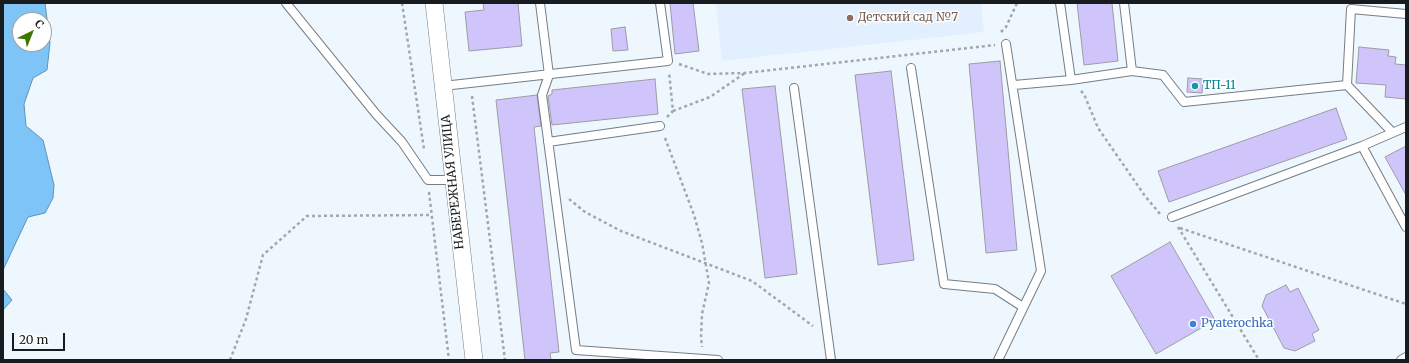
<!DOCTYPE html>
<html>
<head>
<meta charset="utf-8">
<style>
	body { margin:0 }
	#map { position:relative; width:1409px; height:363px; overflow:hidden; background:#eff7fe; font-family:Merriweather,serif }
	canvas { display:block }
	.frame { position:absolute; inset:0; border:4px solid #191c1f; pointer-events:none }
	.north { position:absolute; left:12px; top:12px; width:40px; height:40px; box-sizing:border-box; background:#fff; border:1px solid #a3a4a5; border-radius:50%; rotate:43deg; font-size:11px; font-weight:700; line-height:16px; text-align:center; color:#191c1f }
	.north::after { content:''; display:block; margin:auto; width:14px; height:18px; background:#417500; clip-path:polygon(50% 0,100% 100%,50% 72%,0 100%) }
	.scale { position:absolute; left:12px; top:333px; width:53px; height:18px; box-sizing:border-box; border:2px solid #191c1f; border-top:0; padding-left:5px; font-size:12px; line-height:14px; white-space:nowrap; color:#191c1f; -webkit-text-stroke:3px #fff; paint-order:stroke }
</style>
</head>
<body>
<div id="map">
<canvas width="1409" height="363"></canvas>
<div class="frame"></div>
<div class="north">С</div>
<div class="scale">20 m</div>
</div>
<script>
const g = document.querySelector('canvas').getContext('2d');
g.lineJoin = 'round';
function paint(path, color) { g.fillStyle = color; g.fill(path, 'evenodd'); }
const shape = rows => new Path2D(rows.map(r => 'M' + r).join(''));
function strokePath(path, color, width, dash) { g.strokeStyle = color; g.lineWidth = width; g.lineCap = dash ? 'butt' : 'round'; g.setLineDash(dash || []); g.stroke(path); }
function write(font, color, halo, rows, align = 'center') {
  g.font = font + ' Merriweather,serif'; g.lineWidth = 3; g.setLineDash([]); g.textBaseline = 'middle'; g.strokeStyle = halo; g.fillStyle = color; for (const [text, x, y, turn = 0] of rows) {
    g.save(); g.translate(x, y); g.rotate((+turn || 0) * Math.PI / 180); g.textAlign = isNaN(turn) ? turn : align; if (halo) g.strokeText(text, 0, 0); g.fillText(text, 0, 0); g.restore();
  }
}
const built = shape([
	[716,3,981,3,984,32,722,61]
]);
const water = shape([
	[3,3,45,3,50,43,47,70,33,78,24,104,26,126,43,140,54,185,53,198,45,213,28,217,3,270,3,3],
	[20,20,44,20,44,44,20,44,20,20],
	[3,289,12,300,3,310,3,289]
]);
const building = shape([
	[483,3,518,3,522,46,469,51,465,12,484,10,483,3],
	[670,3,693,3,699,51,675,54,670,3],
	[1077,3,1112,3,1118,61,1084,65,1077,3],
	[625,27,628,50,613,51,611,29,625,27],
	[1359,47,1389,50,1388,56,1396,57,1395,64,1406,65,1406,99,1385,97,1386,85,1356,83,1359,47],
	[1000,61,1017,250,986,253,969,64,1000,61],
	[891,71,914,260,878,265,855,75,891,71],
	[1188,78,1203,79,1202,93,1187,92,1188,78],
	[655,79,658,114,552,125,548,96,552,94,552,90,655,79],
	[775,86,797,274,765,278,742,89,775,86],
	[537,95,541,126,534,127,559,352,550,353,551,360,525,360,496,100,537,95],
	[1336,108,1347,139,1169,202,1158,171,1336,108],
	[1406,146,1406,195,1385,157,1406,146],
	[1170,242,1215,320,1156,354,1111,276,1170,242],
	[1286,285,1290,292,1298,288,1319,330,1312,334,1315,341,1295,351,1284,348,1262,306,1266,295,1286,285]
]);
const path = shape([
	[402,3,424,149],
	[1001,32,1006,27,1017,3],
	[679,64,708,74,745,73,995,45],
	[1081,91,1084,94,1098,128,1145,196,1160,214],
	[472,96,505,360],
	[673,111,710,97,745,73],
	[667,117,673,111,669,72],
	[665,138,694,215,702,243,709,283,702,314,701,337,702,347],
	[429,192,449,360],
	[569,199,585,212,621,231,752,281,813,326],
	[1178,227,1259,360],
	[1180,228,1406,304],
	[230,360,246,319,263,255,307,216,431,215]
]);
const lane = shape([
	[286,3,376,114,402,142,428,180,453,180],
	[540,3,549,75,542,95,576,350,718,360],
	[1060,3,1071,80],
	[1124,3,1132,71],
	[911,68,944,284,995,289,1023,307],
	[1014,85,1071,80,1132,71,1163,75,1184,102,1347,85],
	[443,86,668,61,660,3],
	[794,88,831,360],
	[1392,132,1347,85,1351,9,1406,14],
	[548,142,660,126],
	[1362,146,1406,227],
	[1172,217,1362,146,1406,127],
	[998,360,1041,271,1006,44],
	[1401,360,1406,357]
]);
const street = shape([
	[434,3,474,360]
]);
const markers = [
	[850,18,4,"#8d6e63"],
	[1195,86,4,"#0f9aa8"],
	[1193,324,4,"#3f7fe0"]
];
const educationNames = [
	["Детский сад №7",858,18]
];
const cultureNames = [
	["ТП-11",1203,86]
];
const streetNames = [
	["НАБЕРЕЖНАЯ УЛИЦА",453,182,-96]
];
const shopNames = [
	["Pyaterochka",1201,324]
];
paint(built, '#e1effe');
paint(water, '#7ec4f6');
strokePath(water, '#6092b6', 1);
paint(building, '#d0c5fa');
strokePath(building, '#9d9ba6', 1);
strokePath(lane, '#757d85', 10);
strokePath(street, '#757d85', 18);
strokePath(path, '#a1a7ad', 2.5, [3, 3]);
strokePath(lane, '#fff', 8);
strokePath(street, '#fff', 17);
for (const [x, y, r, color] of markers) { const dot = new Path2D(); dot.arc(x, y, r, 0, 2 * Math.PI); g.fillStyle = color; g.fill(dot); strokePath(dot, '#fff', 1.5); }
write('12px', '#785e54', '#fff', educationNames, 'left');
write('12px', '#0d838f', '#fff', cultureNames, 'left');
write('12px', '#191c1f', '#fff', streetNames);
write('12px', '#366cbe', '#fff', shopNames, 'left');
</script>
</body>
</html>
